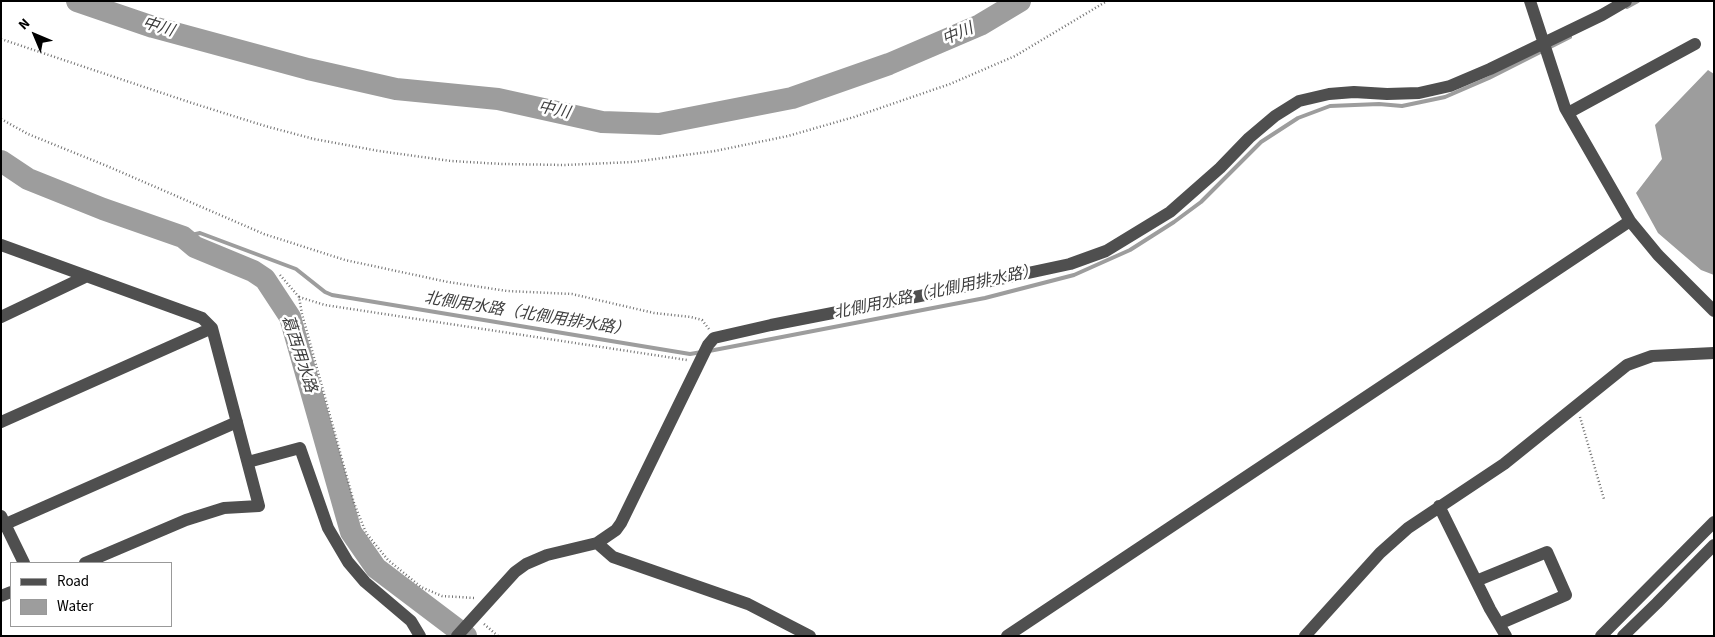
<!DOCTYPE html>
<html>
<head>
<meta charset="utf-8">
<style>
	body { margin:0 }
	#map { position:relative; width:1715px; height:637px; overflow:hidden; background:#fff; font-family:"Source Sans 3",sans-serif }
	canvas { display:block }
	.frame { position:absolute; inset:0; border:2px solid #000; pointer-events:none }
	.legend { position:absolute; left:10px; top:562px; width:162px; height:65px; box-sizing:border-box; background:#fff; border:1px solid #999; margin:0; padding:6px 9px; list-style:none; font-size:15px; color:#000 }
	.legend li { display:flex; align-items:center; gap:10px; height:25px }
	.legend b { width:25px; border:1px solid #999 }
	.north { position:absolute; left:10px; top:10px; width:50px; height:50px; -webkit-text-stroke:4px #fff; paint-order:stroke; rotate:315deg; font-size:14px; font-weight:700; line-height:20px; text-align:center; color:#000 }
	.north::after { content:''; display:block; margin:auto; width:18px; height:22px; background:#000; clip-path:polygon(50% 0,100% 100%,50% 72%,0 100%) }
</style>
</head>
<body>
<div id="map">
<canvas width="1715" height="637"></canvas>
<div class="frame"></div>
<ul class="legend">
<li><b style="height:6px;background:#4f4f4f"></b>Road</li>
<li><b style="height:14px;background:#9d9d9d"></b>Water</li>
</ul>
<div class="north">N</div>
</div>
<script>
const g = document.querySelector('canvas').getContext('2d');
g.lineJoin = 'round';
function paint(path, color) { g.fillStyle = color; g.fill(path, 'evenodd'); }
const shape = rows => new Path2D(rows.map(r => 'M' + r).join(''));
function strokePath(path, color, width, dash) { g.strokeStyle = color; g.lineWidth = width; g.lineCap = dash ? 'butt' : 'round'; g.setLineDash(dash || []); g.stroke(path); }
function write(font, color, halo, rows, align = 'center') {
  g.font = font + ' "Source Sans 3","Noto Sans JP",sans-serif'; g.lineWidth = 5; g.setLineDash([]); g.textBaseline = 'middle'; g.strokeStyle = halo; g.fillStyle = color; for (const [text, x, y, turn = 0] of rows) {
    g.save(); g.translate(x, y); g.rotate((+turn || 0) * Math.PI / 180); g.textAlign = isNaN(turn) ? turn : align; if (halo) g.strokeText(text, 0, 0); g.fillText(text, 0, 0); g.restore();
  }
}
const water = shape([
	[1708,70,1714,74,1714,275,1701,270,1658,233,1636,193,1662,159,1655,125]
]);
const stream = shape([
	[1627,7,1638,1],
	[183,237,200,233,296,269,325,292,332,295,690,354,702,352],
	[709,351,985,298,1074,275,1130,250,1174,222,1201,202,1261,142,1298,118,1330,106,1379,104,1402,106,1445,97,1489,78,1570,37]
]);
const river = shape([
	[77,1,153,27,308,69,396,89,498,99,602,122,659,124,792,98,889,64,980,25,1020,1],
	[1,161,28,179,103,209,183,237,195,247,253,271,265,279,290,317,351,532,376,568,466,636]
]);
const path = shape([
	[1,39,192,103,265,126,314,139,379,151,451,161,502,164,565,165,633,162,715,151,788,136,854,117,950,84,1015,56,1107,1],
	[1,119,28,134,107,166,264,234,345,260,448,282,507,291,572,294,654,313,691,317,702,320,709,329],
	[280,275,299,297,302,314,354,503,366,533,388,560,421,587,442,596,475,598],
	[299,297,325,305,687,360],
	[1580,417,1604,499],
	[484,624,498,636]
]);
const minor = shape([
	[1530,1,1565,108,1630,221,1658,255,1714,311],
	[1568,113,1695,44],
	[1,245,202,318,212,328,259,506,224,508,186,520,85,563],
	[1,317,87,276],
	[1,422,212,328],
	[248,462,300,448,328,528,348,562,365,582,411,621,420,636],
	[1439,506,1490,609,1506,636],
	[1,516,24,563],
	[1,526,237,422],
	[597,543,613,557,748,604,810,636],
	[1476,581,1547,552,1566,595,1499,624],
	[1,596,11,592],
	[457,636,515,572,526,564,547,555,597,543,616,530,621,523,708,345,714,338,771,325,930,294,1070,264,1106,251,1170,212,1220,168,1249,138,1275,116,1299,101,1329,94,1354,92,1387,94,1419,93,1450,86,1490,69,1602,15,1626,1],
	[1007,636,1630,221],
	[1305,636,1380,553,1408,528,1504,464,1627,365,1652,356,1714,353],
	[1601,636,1714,522],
	[1623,636,1657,603,1714,545]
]);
const waterNames = [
	["中川",158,28,17],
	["中川",958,35,-23],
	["中川",554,111,12],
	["北側用水路（北側用排水路）",936,293,-12],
	["北側用水路（北側用排水路）",527,315,9],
	["葛西用水路",298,354,72]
];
paint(water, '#9d9d9d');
strokePath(stream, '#9d9d9d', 4);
strokePath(river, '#9d9d9d', 22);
strokePath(path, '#717171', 2.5, [1, 2.5]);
strokePath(minor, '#4f4f4f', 12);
write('italic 16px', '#3e3e3e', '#fff', waterNames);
</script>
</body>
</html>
